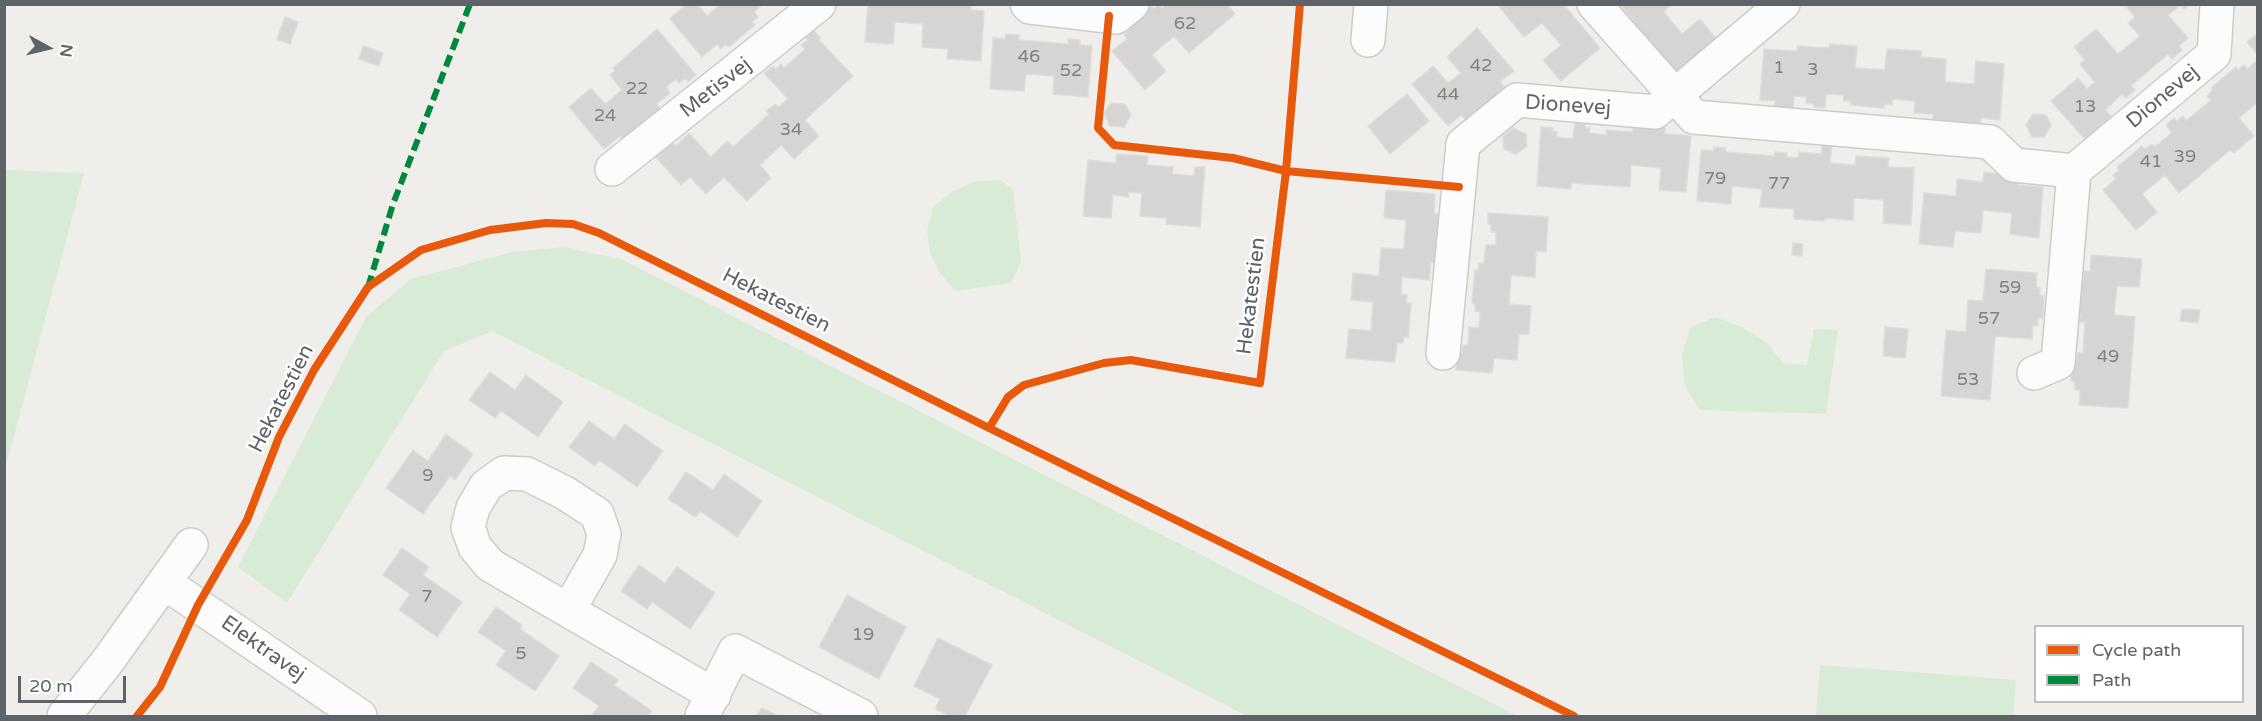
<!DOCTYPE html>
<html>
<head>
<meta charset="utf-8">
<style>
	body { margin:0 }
	#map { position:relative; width:2262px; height:721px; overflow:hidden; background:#efeeea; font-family:"Varela Round",sans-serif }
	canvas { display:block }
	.frame { position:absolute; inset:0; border:6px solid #5f6368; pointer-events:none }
	.legend { position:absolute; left:2034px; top:625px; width:210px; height:78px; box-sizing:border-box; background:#fff; border:2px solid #bfc1c3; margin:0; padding:8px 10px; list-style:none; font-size:18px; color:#5f6368 }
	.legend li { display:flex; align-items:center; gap:12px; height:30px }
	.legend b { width:30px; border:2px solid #bfc1c3 }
	.north { position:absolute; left:18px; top:18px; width:60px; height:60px; -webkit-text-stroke:4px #fff; paint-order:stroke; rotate:98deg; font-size:16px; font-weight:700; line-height:24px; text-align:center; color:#5f6368 }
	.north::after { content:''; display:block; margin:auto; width:21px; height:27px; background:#5f6368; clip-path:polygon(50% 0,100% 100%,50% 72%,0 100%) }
	.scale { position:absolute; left:18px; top:676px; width:108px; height:27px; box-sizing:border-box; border:3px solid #5f6368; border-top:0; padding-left:8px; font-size:18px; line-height:21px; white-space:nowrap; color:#5f6368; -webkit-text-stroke:4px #fff; paint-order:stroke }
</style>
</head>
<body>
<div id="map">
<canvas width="2262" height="721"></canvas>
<div class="frame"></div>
<ul class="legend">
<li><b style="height:8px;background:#e8590c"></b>Cycle path</li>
<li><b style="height:8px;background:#00873e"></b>Path</li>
</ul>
<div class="north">N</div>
<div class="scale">20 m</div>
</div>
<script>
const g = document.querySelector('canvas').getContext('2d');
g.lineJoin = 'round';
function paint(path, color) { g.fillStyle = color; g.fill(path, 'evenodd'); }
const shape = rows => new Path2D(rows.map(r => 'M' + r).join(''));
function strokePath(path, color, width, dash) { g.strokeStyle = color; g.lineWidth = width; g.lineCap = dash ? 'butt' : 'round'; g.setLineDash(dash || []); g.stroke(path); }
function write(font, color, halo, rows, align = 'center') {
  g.font = font + ' "Varela Round",sans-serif'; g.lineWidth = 5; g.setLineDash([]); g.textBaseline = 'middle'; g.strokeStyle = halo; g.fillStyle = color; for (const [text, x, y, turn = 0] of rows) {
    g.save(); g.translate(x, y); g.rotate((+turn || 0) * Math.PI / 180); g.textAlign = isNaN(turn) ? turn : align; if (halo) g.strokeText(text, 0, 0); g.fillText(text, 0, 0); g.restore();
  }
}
const green = shape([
	[5,170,84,173,5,470,4,170],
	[1000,180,1013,189,1021,261,1011,283,955,291,940,273,930,253,927,231,933,207,950,193,973,182],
	[563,247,621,259,1517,716,1247,716,492,331,444,351,287,603,238,567,366,317,411,279,513,252],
	[1715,317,1742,327,1768,344,1783,363,1807,365,1814,329,1838,330,1826,414,1699,410,1685,385,1682,356,1690,328],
	[1820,665,2016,680,2013,716,1816,716]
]);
const building = shape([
	[686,4,697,4,707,16,721,4,763,4,754,12,758,17,752,22,755,25,729,47,726,44,721,49,717,44,702,57,670,19,686,4],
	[868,4,963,4,971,5,971,10,984,11,981,61,947,59,948,49,922,47,923,24,895,22,893,44,865,42,868,4],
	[1159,4,1162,8,1167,4,1227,4,1235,14,1189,53,1174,36,1152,55,1166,71,1145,90,1112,51,1127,39,1124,35,1129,30,1126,27,1151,6,1154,9,1159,4],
	[1497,4,1563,4,1600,48,1561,81,1543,60,1561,45,1542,23,1524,37,1497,4],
	[1620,4,1672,4,1664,12,1682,34,1700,19,1718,41,1678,74,1666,59,1663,63,1632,26,1635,23,1620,4],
	[2124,4,2189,4,2184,9,2181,5,2168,15,2188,38,2179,46,2182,50,2172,59,2168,54,2131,86,2135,90,2126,98,2122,94,2105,110,2111,116,2099,127,2103,131,2091,146,2051,101,2078,78,2087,89,2095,82,2080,64,2085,60,2074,47,2096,29,2118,54,2140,36,2128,23,2135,17,2124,4],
	[285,17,298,22,290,44,277,39,285,17],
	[1477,28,1514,71,1500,82,1505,87,1497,93,1499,96,1475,117,1472,114,1466,120,1461,115,1448,126,1412,84,1433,66,1448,83,1461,73,1447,57,1477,28],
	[657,29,696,75,688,82,685,78,679,83,676,79,666,87,670,93,656,104,661,109,631,138,628,135,623,140,620,136,604,149,569,107,591,88,605,104,622,90,610,75,615,71,613,68,657,29],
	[813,30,821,38,819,40,853,76,805,120,819,136,794,159,781,145,760,165,771,178,747,201,724,177,706,194,690,177,681,185,653,154,671,141,676,146,689,133,711,157,727,141,733,147,769,114,766,111,775,104,778,107,788,99,764,73,773,66,776,69,781,64,784,68,805,49,801,45,808,40,805,37,813,30],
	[1006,34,1019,35,1019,40,1068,44,1068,39,1080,40,1080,45,1092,46,1088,97,1053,94,1054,76,1026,74,1024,91,990,89,993,38,1005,39,1006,34],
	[2256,35,2258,37,2258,55,2247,42,2256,35],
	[1830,44,1857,46,1855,68,1885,70,1887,49,1921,51,1921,57,1946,59,1945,82,1974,84,1976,61,2004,64,2000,120,1981,118,1980,123,1973,123,1972,127,1939,124,1940,120,1933,120,1933,114,1914,113,1915,101,1893,99,1892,105,1884,104,1884,108,1850,105,1851,101,1843,101,1844,95,1826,94,1825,108,1814,107,1814,104,1806,103,1806,97,1794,96,1793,112,1782,111,1782,107,1774,107,1775,101,1760,100,1764,49,1797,51,1797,46,1829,48,1830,44],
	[363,46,383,53,379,66,359,59,363,46],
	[2258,60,2258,102,2239,118,2254,136,2234,153,2230,150,2179,193,2165,175,2142,194,2157,212,2136,230,2103,190,2116,179,2113,175,2119,170,2117,167,2142,146,2145,149,2152,144,2155,147,2172,133,2166,125,2174,118,2177,121,2183,116,2186,121,2211,100,2207,96,2213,90,2211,88,2236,67,2238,70,2244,65,2247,69,2258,60],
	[1407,94,1429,121,1390,154,1368,126,1407,94],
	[1111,103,1125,104,1131,115,1124,127,1110,126,1104,113,1111,103],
	[2033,114,2046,115,2051,125,2044,137,2032,137,2026,125,2033,114],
	[1575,123,1585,124,1585,128,1590,128,1589,133,1606,135,1606,130,1632,132,1634,123,1665,126,1665,134,1691,136,1686,192,1659,190,1661,168,1631,165,1630,187,1571,183,1571,189,1537,186,1541,127,1553,128,1552,131,1557,132,1556,137,1573,139,1575,123],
	[1513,128,1526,134,1527,146,1516,154,1504,149,1503,136,1513,128],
	[1822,145,1832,146,1830,163,1855,165,1856,156,1889,158,1888,167,1914,168,1911,225,1883,223,1884,200,1854,198,1853,220,1825,218,1824,221,1794,219,1794,209,1760,207,1762,189,1732,186,1731,204,1697,201,1701,150,1713,151,1714,147,1726,148,1726,152,1774,156,1775,152,1787,153,1787,157,1798,158,1799,152,1821,154,1822,145],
	[1117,154,1148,156,1147,165,1173,167,1172,174,1194,176,1195,167,1205,167,1200,227,1166,224,1167,218,1140,216,1142,193,1129,192,1128,197,1113,195,1111,218,1083,216,1088,160,1116,163,1117,154],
	[1984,172,2017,176,2017,185,2043,187,2039,238,2010,234,2012,213,1983,210,1981,233,1955,231,1953,247,1919,244,1924,193,1956,196,1957,179,1983,182,1984,172],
	[1386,190,1435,194,1434,214,1439,214,1439,220,1442,221,1436,263,1431,262,1429,280,1402,277,1401,294,1407,295,1406,303,1411,303,1408,338,1404,337,1403,343,1397,343,1395,362,1346,358,1349,329,1371,331,1373,302,1351,300,1353,273,1379,276,1381,248,1404,249,1406,220,1384,218,1386,190],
	[1488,213,1548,217,1546,252,1536,251,1535,277,1511,275,1509,304,1531,306,1529,334,1519,334,1517,360,1494,358,1492,373,1456,370,1457,353,1462,353,1463,345,1468,345,1469,327,1479,328,1480,312,1475,311,1475,304,1472,303,1475,270,1478,270,1479,263,1484,263,1486,245,1496,245,1496,232,1491,232,1491,224,1488,224,1488,213],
	[1793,243,1803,244,1802,256,1792,255,1793,243],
	[2091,255,2142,259,2139,287,2117,286,2114,315,2135,317,2128,408,2079,405,2080,390,2075,390,2075,382,2071,381,2072,360,2077,360,2077,353,2083,353,2085,322,2080,322,2081,314,2078,313,2080,280,2083,281,2084,271,2090,272,2091,255],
	[1986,269,2037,273,2036,288,2040,288,2040,296,2044,296,2043,318,2038,318,2038,326,2033,325,2032,339,1995,336,1990,400,1941,396,1946,330,1966,332,1968,300,1983,301,1986,269],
	[2182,309,2200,310,2198,323,2180,321,2182,309],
	[1885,327,1908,329,1905,358,1883,356,1885,327],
	[490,372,515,390,526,375,563,402,538,437,501,411,495,418,469,400,490,372],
	[589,421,614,439,625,424,663,451,637,487,599,460,595,466,569,447,589,421],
	[446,434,473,454,455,480,450,476,423,514,386,488,413,450,428,461,446,434],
	[686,472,713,490,724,474,762,501,737,537,700,511,695,517,668,499,686,472],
	[402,548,429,567,423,575,462,602,437,637,399,610,410,594,383,575,402,548],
	[639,565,665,583,677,567,715,593,690,629,652,602,647,609,621,591,639,565],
	[847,595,906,627,879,679,819,647,847,595],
	[496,607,522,625,520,629,559,656,535,691,496,665,506,651,478,632,496,607],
	[938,638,992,665,965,716,950,716,935,709,940,699,914,686,938,638],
	[591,662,618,680,614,685,652,711,648,716,591,716,599,706,573,688,591,662],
	[762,708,778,716,757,716,762,708]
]);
const minor = shape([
	[1027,4,1030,7,1116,17,1132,4],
	[1594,4,1694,117,1990,142,2014,165,2074,171,2214,54,2217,4],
	[1368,40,1371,4],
	[612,169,819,4],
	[1443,353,1463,144,1517,100,1655,112,1783,4],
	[2034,373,2058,363,2074,171],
	[165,583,360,716],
	[569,609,600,555,604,534,597,514,565,493,527,474,504,473,486,486,473,508,468,527,475,547,490,565,714,695],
	[64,716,107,662,191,545],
	[702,716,735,651,861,716]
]);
const quiet = shape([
	[368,287,393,204,470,4]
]);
const cycleway = shape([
	[1109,16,1098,128,1114,145,1233,158,1286,171,1459,187],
	[989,428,1574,716],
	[137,716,160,687,198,605,247,520,279,437,314,370,368,287,421,250,490,230,546,223,573,224,599,233,989,428,1008,397,1024,385,1104,363,1131,360,1260,383,1286,171,1300,4]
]);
const numberNames = [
	["62",1185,24],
	["46",1029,57],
	["42",1481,66],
	["1",1779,68],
	["3",1813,70],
	["52",1071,71],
	["22",637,89],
	["44",1448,95],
	["13",2085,107],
	["24",605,116],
	["34",791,130],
	["39",2185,157],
	["41",2151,162],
	["79",1715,179],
	["77",1779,184],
	["59",2010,288],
	["57",1989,319],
	["49",2108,357],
	["53",1968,380],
	["9",428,476],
	["7",427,597],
	["19",863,635],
	["5",521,654]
];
const streetNames = [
	["Metisvej",716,88,-38],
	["Dionevej",2163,97,-40],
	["Dionevej",1568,106,4],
	["Hekatestien",1252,296,-83],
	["Hekatestien",776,301,27],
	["Hekatestien",282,399,-63],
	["Elektravej",263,649,35]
];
paint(green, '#d8ebd6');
paint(building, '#d6d5d3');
strokePath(building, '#deddd9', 1.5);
strokePath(minor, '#cbcccc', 36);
strokePath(minor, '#fdfcfc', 33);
strokePath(quiet, '#00873e', 6, [12, 6]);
strokePath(cycleway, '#e8590c', 8);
write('18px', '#7e8184', null, numberNames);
write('21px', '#5f6368', '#fff', streetNames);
</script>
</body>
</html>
